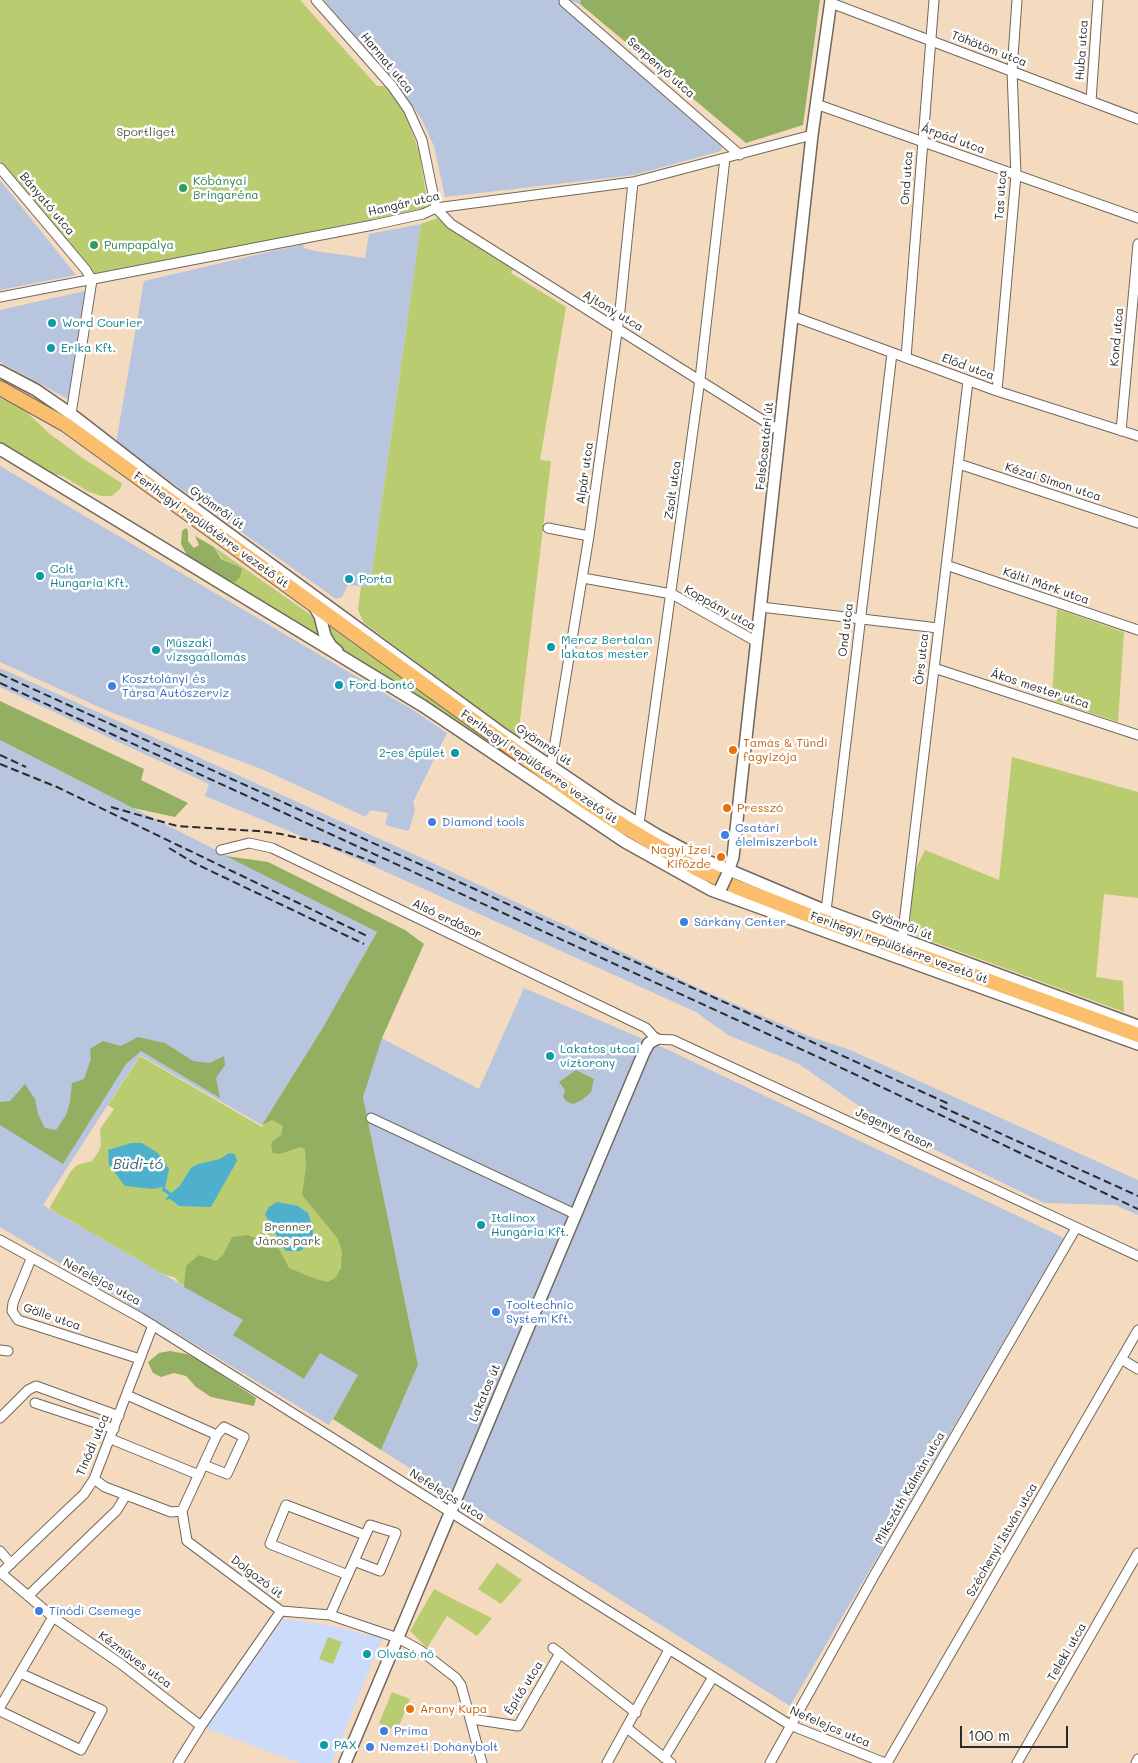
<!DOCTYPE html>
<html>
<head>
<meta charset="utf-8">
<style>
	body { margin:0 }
	#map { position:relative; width:1138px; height:1763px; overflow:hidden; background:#f4dabe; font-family:Mali,sans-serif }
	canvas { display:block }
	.scale { position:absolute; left:960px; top:1726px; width:108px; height:22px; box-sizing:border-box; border:2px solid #2b2b2b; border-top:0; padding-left:6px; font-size:15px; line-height:18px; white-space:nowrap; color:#2b2b2b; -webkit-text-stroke:4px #fff; paint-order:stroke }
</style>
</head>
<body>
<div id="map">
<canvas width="1138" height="1763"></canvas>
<div class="scale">100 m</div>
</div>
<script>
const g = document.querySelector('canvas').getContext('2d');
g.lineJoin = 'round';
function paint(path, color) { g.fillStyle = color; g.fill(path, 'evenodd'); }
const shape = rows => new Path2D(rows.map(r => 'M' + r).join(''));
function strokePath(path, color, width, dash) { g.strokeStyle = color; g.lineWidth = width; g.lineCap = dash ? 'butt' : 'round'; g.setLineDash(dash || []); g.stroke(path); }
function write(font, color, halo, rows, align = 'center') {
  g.font = font + ' Mali,sans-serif'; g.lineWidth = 5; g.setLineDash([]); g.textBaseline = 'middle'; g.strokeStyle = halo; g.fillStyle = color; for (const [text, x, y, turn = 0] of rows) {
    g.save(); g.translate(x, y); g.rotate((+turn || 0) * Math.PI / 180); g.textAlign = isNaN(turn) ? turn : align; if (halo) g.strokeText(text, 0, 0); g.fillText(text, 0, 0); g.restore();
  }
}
const built = shape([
	[283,1619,327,1625,382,1638,332,1763,300,1763,205,1728]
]);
const industrial = shape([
	[324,0,581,0,580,4,571,1,568,11,722,143,721,151,634,175,445,197,434,146,422,120,403,92],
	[0,180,76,275,0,290],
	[421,224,370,587,348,585,342,597,336,599,116,443,144,281,303,244,304,248,315,251,365,258,369,234],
	[85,291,68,399,0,362,0,310],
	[0,466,413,710,447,733,413,802,415,810,409,831,385,825,388,813,370,810,366,817,264,770,110,712,0,662],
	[0,668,422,858,705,991,811,1037,848,1049,1138,1180,1138,1215,1115,1205,1044,1203,892,1129,799,1064,728,1035,696,1012,373,866,205,796,209,784,0,687],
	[0,740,377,932,322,1029,262,1125,140,1055,43,1205,243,1320,234,1335,305,1378,320,1352,359,1375,329,1425,0,1227],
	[524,988,662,1047,1064,1238,790,1706,381,1450,418,1365,363,1097,381,1038,479,1089]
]);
const green = shape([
	[0,0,300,0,377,86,387,86,403,108,419,151,427,199,426,206,423,209,95,275,0,161],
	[437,218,514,267,511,273,566,307,540,460,551,461,518,737,364,623,358,610,361,586,370,587,421,224],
	[0,398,23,409,50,434,84,459,120,482,122,484,120,489,112,496,101,496,87,491,63,476,49,473,0,443],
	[214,547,311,615,316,623,320,640,225,580,242,568,222,559],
	[1057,609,1124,632,1118,722,1052,700],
	[326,624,493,742,492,744,349,657,340,650],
	[1012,757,1138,792,1138,898,1104,894,1096,977,1123,981,1124,1012,909,933,914,872,925,850,999,880],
	[140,1056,262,1127,302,1064,320,1074,412,1363,320,1350,245,1320,178,1282,176,1278,163,1274,52,1210,50,1207,71,1171,77,1165,92,1161,97,1154,101,1146,100,1129,114,1109,108,1105],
	[497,1563,522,1580,501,1604,478,1589],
	[434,1589,453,1599,492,1618,477,1636,447,1616,427,1648,410,1631],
	[328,1637,342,1642,333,1664,319,1659],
	[392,1692,410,1699,397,1731,379,1723]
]);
const forest = shape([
	[581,0,820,0,803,125,746,143,580,4],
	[186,528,188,531,188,541,194,548,199,545,195,536,214,547,221,559,242,568,240,577,235,582,225,580,188,557,181,544,182,531],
	[0,701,144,769,141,780,188,803,175,817,133,808,0,740],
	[226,856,268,862,405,930,424,944,382,1038,363,1097,418,1365,381,1450,333,1419,358,1375,320,1353,304,1379,233,1335,243,1320,184,1287,186,1266,199,1255,216,1261,223,1255,232,1237,248,1235,279,1249,289,1268,316,1279,328,1282,336,1277,341,1268,342,1252,338,1239,302,1195,306,1166,305,1149,300,1147,280,1154,273,1153,271,1147,272,1142,281,1135,283,1126,272,1120,262,1125,322,1029,377,932],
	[138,1037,165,1043,193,1061,210,1063,224,1056,225,1065,216,1078,220,1098,141,1051,126,1064,63,1164,0,1125,0,1102,10,1101,25,1084,35,1099,38,1114,45,1128,56,1130,66,1115,70,1102,72,1083,84,1079,91,1059,90,1049,103,1041,121,1046],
	[576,1070,594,1079,591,1092,582,1100,573,1104,566,1101,563,1097,565,1090,559,1082],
	[170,1351,187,1354,202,1362,256,1398,254,1406,211,1397,196,1387,186,1376,174,1373,161,1377,153,1373,148,1362,159,1353]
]);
const water = shape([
	[131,1143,142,1143,158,1153,169,1169,165,1188,171,1193,179,1187,191,1168,198,1164,220,1159,229,1153,235,1154,237,1161,211,1207,179,1206,170,1199,165,1200,169,1195,162,1191,163,1187,153,1189,125,1186,109,1165,108,1150],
	[277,1202,298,1206,308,1213,313,1228,312,1242,300,1251,286,1251,268,1221,265,1214,269,1207]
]);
const minor = shape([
	[316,0,392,86,408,109,422,140,436,208,451,224,780,431],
	[564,2,740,155],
	[831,3,1138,119],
	[1091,101,1098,0],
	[816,104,1138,218],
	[0,168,86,270,92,280],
	[0,297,373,225,423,214,436,208,633,182,812,135],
	[792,316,997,391,1138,436],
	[906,358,934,0],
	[997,391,1016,175,1012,71,1017,0],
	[71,414,92,280],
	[1121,431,1138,244],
	[959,464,1138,523],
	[548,528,589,536],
	[946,565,1138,630],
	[583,578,672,594,757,642],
	[761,607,938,628],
	[934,668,1138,735],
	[551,767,589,536,620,310,633,182],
	[639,824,700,379,725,158],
	[221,850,249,843,272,848,646,1028,656,1039,673,1040,1138,1256],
	[826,911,892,353],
	[902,940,968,381],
	[371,1118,575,1214],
	[0,1240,141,1318,790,1725,885,1763],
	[31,1259,13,1303,12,1311,18,1320,140,1359],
	[0,1350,8,1351],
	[1121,1359,1138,1369],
	[127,1395,217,1435,182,1511,187,1541,281,1611,330,1615,398,1638,420,1650,456,1678,461,1685,482,1763],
	[35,1403,114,1429],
	[0,1418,28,1390,36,1386,119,1416],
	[111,1439,199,1475],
	[204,1465,227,1474,244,1437,224,1427,217,1435],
	[94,1479,105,1487,171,1512,182,1511],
	[0,1551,11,1564],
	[1,1573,53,1617,121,1664,201,1726,281,1611],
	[0,1574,84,1494,94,1479,153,1325],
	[348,1575,270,1544,286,1505,365,1535],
	[28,1596,117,1510,126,1495],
	[330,1615,370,1525,396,1533,380,1571,354,1561],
	[553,1648,636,1713],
	[0,1707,53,1617],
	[0,1711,81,1750,102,1710,20,1673],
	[472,1719,518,1726,560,1653],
	[627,1728,671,1763],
	[664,1758,713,1677],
	[178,1763,201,1726],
	[607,1763,669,1650],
	[770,1763,875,1574,1076,1228],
	[887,1763,1138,1330],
	[1017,1763,1138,1553],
	[1136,1763,1138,1759]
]);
const tertiary = shape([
	[0,371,36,390,71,414,173,493,500,732,614,809,657,835,698,857,826,911,1138,1026],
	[0,449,423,706,625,842,711,890,1138,1044],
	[314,606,320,616,325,636,331,646,337,651],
	[727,875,733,857,812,135,831,0],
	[345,1763,644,1052,649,1043,656,1039]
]);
const primary = shape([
	[0,388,66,425,580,798,625,827,697,869,736,887,821,920,1138,1035]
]);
const rail = shape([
	[0,674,949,1104],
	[0,683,829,1062,1138,1209],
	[0,755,26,767],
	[0,764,57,787,367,936],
	[111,807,177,826,258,831,281,834,322,843,376,863],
	[169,848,194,863,364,944],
	[940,1106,1138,1196]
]);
const tertiaryBridge = shape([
	[721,888,727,875]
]);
const markers = [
	[183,188,5,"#2e9e5b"],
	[94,245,5,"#2e9e5b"],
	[52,323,5,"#0f9aa8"],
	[51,348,5,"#0f9aa8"],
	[40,576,5,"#0f9aa8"],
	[349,579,5,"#0f9aa8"],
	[551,647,5,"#0f9aa8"],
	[156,650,5,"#0f9aa8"],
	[339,685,5,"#0f9aa8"],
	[112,686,5,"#3f7fe0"],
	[733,750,5,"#e8710a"],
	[455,753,5,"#0f9aa8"],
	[727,808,5,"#e8710a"],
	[432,822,5,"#3f7fe0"],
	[725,835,5,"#3f7fe0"],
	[721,857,5,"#e8710a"],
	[684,922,5,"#3f7fe0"],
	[550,1056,5,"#0f9aa8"],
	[481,1225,5,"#0f9aa8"],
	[496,1312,5,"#3f7fe0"],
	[39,1611,5,"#3f7fe0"],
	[367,1654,5,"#0f9aa8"],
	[410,1709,5,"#e8710a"],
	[384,1731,5,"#3f7fe0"],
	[324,1745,5,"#0f9aa8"],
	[370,1747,5,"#3f7fe0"]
];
const streetNames = [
	["Töhötöm utca",989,49,21],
	["Huba utca",1082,50,-86],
	["Harmat utca",387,63,50],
	["Serpenyő utca",661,68,41],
	["Árpád utca",953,139,20],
	["Ond utca",907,178,-86],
	["Tas utca",1001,195,-86],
	["Bányató utca",47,204,50],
	["Hangár utca",404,204,-13],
	["Ajtony utca",613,311,31],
	["Kond utca",1117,337,-85],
	["Előd utca",968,367,20],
	["Felsőcsatári út",765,446,-84],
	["Alpár utca",585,473,-82],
	["Kézai Simon utca",1053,482,18],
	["Zsolt utca",673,490,-82],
	["Gyömrői út",217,508,36],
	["Ferihegyi repülőtérre vezető út",211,530,36],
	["Kálti Márk utca",1046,586,19],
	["Koppány utca",720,608,29],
	["Ond utca",846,630,-83],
	["Örs utca",922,659,-84],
	["Ákos mester utca",1040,689,18],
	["Gyömrői út",544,745,34],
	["Ferihegyi repülőtérre vezető út",539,767,35],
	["Alsó erdősor",447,919,26],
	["Gyömrői út",902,925,21],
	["Ferihegyi repülőtérre vezető út",899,948,20],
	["Jegenye fasor",894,1129,25],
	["Nefelejcs utca",102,1282,28],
	["Gölle utca",52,1317,19],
	["Lakatos út",485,1393,-67],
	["Tinódi utca",93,1445,-67],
	["Mikszáth Kálmán utca",910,1488,-60],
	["Nefelejcs utca",447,1495,32],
	["Széchenyi István utca",1002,1540,-60],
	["Dolgozó út",257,1577,37],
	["Teleki utca",1067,1652,-60],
	["Kézműves utca",135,1660,36],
	["Építő utca",524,1688,-58],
	["Nefelejcs utca",830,1727,23]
];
const parkNames = [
	["Sportliget",146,132],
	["Brenner",288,1227],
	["János park",288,1241]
];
const leisureNames = [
	["Kőbányai",193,181],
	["Bringaréna",193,195],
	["Pumpapálya",104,245]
];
const cultureNames = [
	["Word Courier",62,323],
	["Erika Kft.",61,348],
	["Colt",50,569],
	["Hungaria Kft.",50,583],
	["Porta",359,579],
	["Mercz Bertalan",561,640],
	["lakatos mester",561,654],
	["Műszaki",166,643],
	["vizsgaállomás",166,657],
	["Ford bontó",349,685],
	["2-es épület",445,753,"right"],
	["Lakatos utcai",560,1049],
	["víztorony",560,1063],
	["Italinox",491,1218],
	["Hungária Kft.",491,1232],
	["Olvasó nő",377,1654],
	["PAX",334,1745]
];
const shopNames = [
	["Kosztolányi és",122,679],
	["Társa Autószerviz",122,693],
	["Diamond tools",442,822],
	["Csatári",735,828],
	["élelmiszerbolt",735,842],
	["Sárkány Center",694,922],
	["Tooltechnic",506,1305],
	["System Kft.",506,1319],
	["Tinódi Csemege",49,1611],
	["Príma",394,1731],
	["Nemzeti Dohánybolt",380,1747]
];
const foodNames = [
	["Tamás & Tündi",743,743],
	["fagyizója",743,757],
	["Presszó",737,808],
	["Nagyi Ízei",711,850,"right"],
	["Kifőzde",711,864,"right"],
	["Arany Kupa",420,1709]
];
const waterNames = [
	["Büdi-tó",138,1165]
];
paint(built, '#cbdbf9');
paint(industrial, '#b7c5de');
paint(green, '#bacc70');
paint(forest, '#93b062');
paint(water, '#4eb0cd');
strokePath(minor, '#71685e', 11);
strokePath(tertiary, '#71685e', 14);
strokePath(primary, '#71685e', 16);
strokePath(minor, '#fff', 9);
strokePath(tertiary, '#fff', 11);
strokePath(primary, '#fabe6d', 14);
strokePath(rail, '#2b2b2b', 2, [8, 4]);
strokePath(tertiaryBridge, '#71685e', 14, []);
strokePath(tertiaryBridge, '#fff', 11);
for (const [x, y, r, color] of markers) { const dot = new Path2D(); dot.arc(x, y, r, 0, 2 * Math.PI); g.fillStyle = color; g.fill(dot); strokePath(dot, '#fff', 2); }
write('12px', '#2b2b2b', '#fff', streetNames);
write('12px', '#565b40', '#fff', parkNames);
write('12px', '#27864d', '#fff', leisureNames, 'left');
write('12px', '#0d838f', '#fff', cultureNames, 'left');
write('12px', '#366cbe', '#fff', shopNames, 'left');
write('12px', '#c56008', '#fff', foodNames, 'left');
write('italic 14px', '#39606c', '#fff', waterNames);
</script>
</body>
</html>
